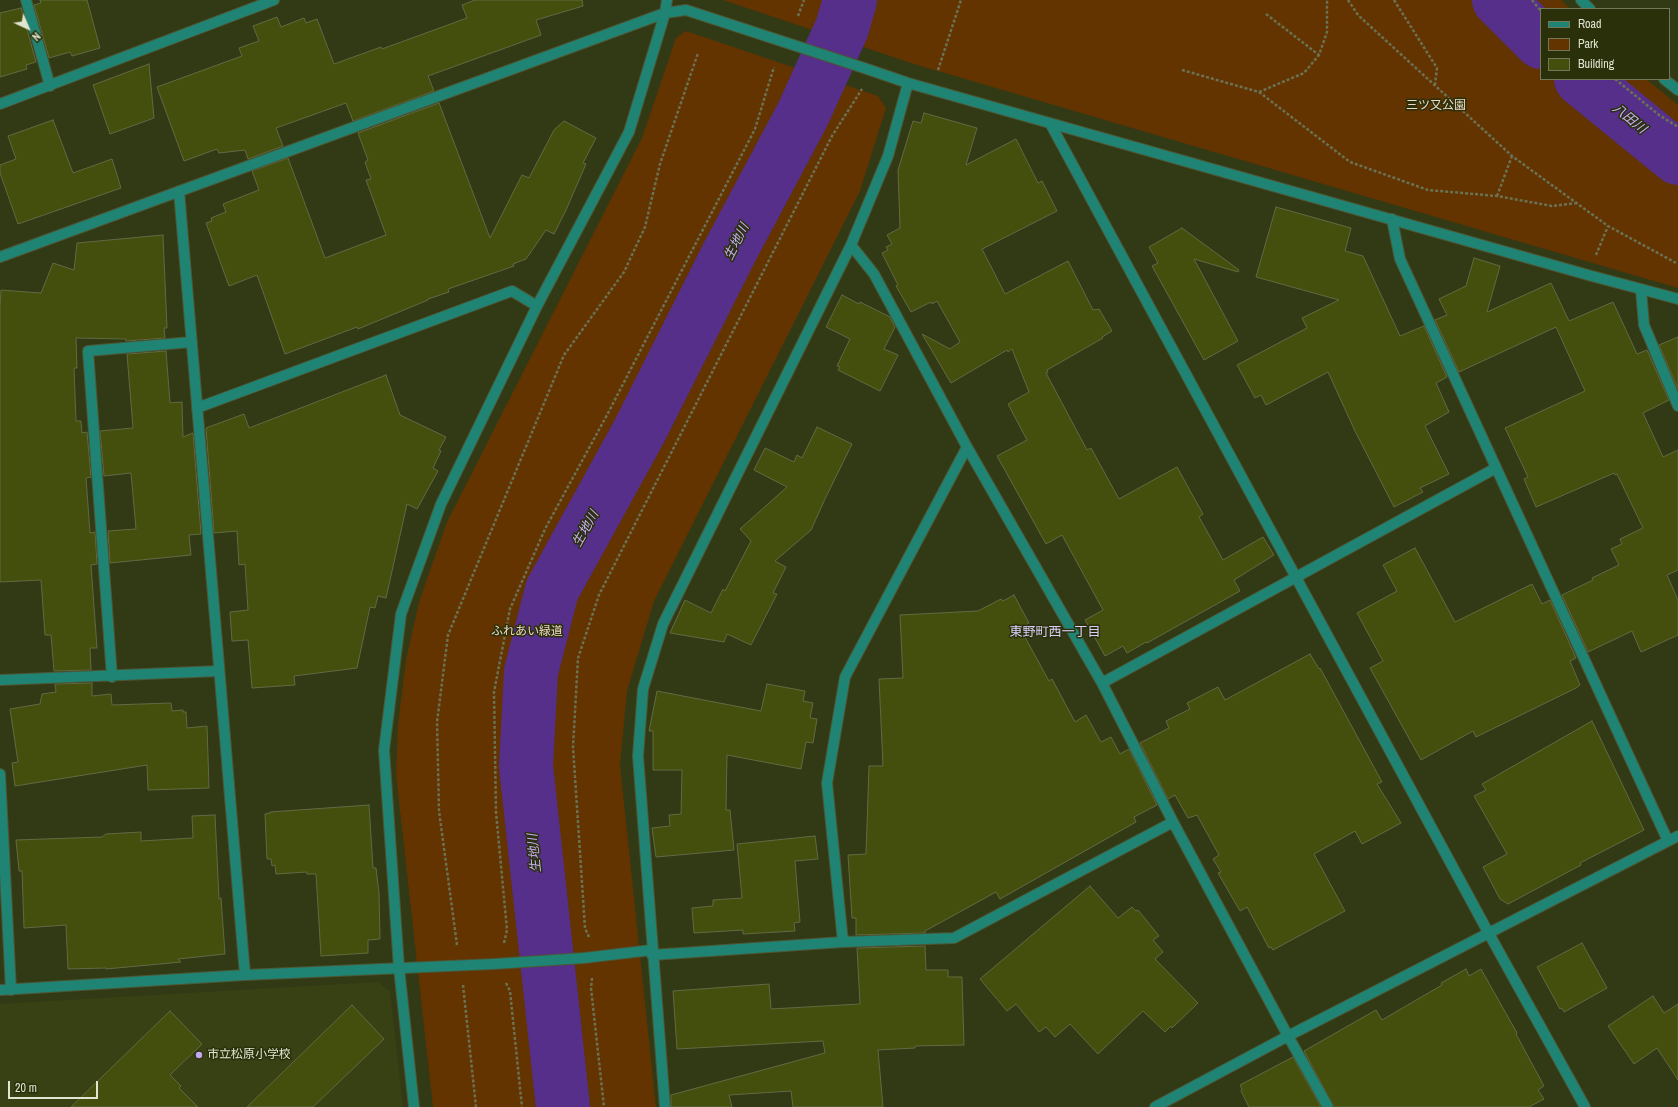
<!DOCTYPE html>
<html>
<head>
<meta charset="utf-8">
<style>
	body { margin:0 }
	#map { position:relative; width:1678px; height:1107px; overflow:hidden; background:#323a15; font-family:"Archivo Narrow",sans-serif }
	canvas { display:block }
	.legend { position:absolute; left:1540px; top:8px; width:130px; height:72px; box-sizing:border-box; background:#29300a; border:1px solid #727859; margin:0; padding:5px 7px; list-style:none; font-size:12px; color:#dfe5d0 }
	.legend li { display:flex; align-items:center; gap:8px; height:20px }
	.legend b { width:20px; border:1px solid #727859 }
	.north { position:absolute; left:8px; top:8px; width:40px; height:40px; -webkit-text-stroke:3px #29300a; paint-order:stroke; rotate:136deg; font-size:11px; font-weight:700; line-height:16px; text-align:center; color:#dfe5d0 }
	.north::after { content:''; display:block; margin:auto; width:14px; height:18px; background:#dfe5d0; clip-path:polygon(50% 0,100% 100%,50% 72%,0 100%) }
	.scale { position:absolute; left:8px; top:1081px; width:90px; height:18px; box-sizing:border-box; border:2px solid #dfe5d0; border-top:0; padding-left:5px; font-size:12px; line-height:14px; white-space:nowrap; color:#dfe5d0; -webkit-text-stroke:3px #29300a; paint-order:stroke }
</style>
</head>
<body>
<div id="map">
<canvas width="1678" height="1107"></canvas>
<ul class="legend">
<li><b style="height:5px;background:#1f8474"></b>Road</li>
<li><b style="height:11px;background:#633300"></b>Park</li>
<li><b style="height:11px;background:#444f0d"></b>Building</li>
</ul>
<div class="north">N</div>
<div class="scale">20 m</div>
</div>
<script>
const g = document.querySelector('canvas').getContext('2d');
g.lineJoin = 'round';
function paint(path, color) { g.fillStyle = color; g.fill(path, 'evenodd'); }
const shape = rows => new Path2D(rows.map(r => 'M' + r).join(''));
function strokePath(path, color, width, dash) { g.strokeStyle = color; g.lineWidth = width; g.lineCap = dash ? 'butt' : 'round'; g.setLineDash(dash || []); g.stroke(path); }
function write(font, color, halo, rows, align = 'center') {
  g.font = font + ' "Archivo Narrow","Noto Sans JP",sans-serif'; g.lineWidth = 3; g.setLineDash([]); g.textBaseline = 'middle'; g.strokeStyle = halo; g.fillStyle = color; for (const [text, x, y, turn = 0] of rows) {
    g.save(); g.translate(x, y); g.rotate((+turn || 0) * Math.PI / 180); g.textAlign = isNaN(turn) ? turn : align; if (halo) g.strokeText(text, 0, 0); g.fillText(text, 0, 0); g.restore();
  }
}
const built = shape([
	[378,982,390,992,403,1107,0,1107,0,1004]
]);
const green = shape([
	[723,0,1561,0,1570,9,1541,9,1541,79,1646,79,1678,105,1678,288,914,64],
	[686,31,878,96,886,108,860,191,654,601,627,691,620,765,656,1107,433,1107,396,774,398,725,406,660,419,602,447,522,642,138,676,38]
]);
const river = shape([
	[1499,0,1541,42],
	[1581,79,1678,158],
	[563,1107,526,766,531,672,552,590,640,430,729,253,803,114,842,28,850,0]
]);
const building = shape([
	[40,0,87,0,100,48,72,56,70,52,49,58,34,5,41,3,40,0],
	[475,0,582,0,583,6,536,20,541,35,428,76,434,91,353,121,346,103,276,128,283,146,248,159,245,150,219,153,217,149,184,161,157,87,242,56,239,48,259,41,253,26,277,17,281,27,304,18,306,23,317,19,334,64,381,47,382,49,467,18,462,5,475,0],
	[21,8,36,62,26,65,27,69,0,77,0,13,21,8],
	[149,64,154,118,110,134,93,85,149,64],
	[439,103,490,238,522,175,529,178,554,130,564,121,596,138,583,163,586,164,566,210,554,234,546,230,526,259,513,264,514,266,448,289,449,292,428,299,428,300,358,329,357,327,285,354,257,275,229,286,206,223,212,221,211,218,226,212,223,204,259,190,252,171,288,158,325,258,386,235,366,180,371,179,365,162,368,160,358,133,439,103],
	[924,113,977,128,966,165,1016,139,1038,183,1042,181,1057,211,982,249,1005,294,1068,261,1093,310,1099,309,1112,331,1102,337,1103,338,1047,370,1048,372,1046,373,1087,450,1091,448,1119,499,1177,467,1203,514,1199,517,1223,560,1263,537,1274,555,1234,580,1240,591,1147,643,1146,642,1127,653,1123,646,1105,656,1085,620,1103,610,1062,535,1046,544,997,456,1027,440,1008,404,1029,392,1012,349,1008,352,1007,350,951,383,922,334,950,349,960,342,937,301,932,304,931,302,911,312,896,286,898,285,882,253,888,250,886,247,892,244,887,235,900,228,898,170,913,121,921,123,924,113],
	[53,120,73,173,112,159,121,188,18,224,0,173,0,165,16,159,8,136,53,120],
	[1276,207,1351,228,1345,251,1363,256,1400,336,1424,326,1447,377,1436,383,1449,412,1425,426,1449,474,1420,488,1423,492,1394,507,1355,431,1328,372,1266,405,1261,395,1255,398,1237,365,1307,328,1302,318,1339,300,1256,277,1276,207],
	[1182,228,1239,270,1238,272,1194,259,1238,341,1204,360,1152,266,1158,263,1149,247,1182,228],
	[163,235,167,328,164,328,165,338,126,341,126,339,76,338,77,368,74,368,76,421,81,421,82,433,87,432,91,477,86,478,90,533,95,532,97,564,91,565,97,648,90,648,91,670,54,671,51,635,45,635,41,580,0,582,0,308,1,290,41,293,53,263,74,270,77,243,163,235],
	[1474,258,1500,266,1487,312,1551,283,1569,321,1613,302,1637,354,1647,350,1669,400,1643,413,1663,457,1678,450,1678,570,1667,575,1678,600,1678,635,1641,652,1632,631,1588,652,1562,595,1593,580,1592,578,1619,565,1611,549,1622,544,1620,539,1643,528,1617,474,1615,475,1614,473,1536,507,1524,479,1528,477,1505,428,1585,391,1556,327,1459,372,1435,320,1447,315,1439,299,1466,286,1474,258],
	[842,295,859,304,860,302,890,317,895,327,884,349,898,355,880,391,838,370,840,367,837,366,850,339,826,327,842,295],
	[1678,337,1678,389,1659,345,1678,337],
	[166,351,170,403,182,402,183,437,193,433,201,534,189,535,191,555,110,563,108,531,136,529,131,473,104,476,100,431,133,428,127,354,166,351],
	[386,375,400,415,446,437,439,450,441,451,433,468,438,471,417,509,407,504,386,598,378,596,375,608,370,607,357,668,294,676,295,685,252,688,248,640,232,641,230,612,248,610,245,564,239,565,237,531,214,533,206,428,244,414,249,428,386,375],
	[817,427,852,444,825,499,811,530,775,561,786,567,773,593,777,594,751,645,727,634,724,642,670,633,685,600,711,613,723,589,725,591,751,541,740,529,787,487,754,470,765,448,794,462,797,455,802,458,817,427],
	[1415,548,1455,622,1532,584,1542,604,1550,600,1576,658,1570,661,1580,685,1576,688,1476,737,1473,731,1421,760,1370,668,1383,661,1357,613,1397,591,1383,565,1415,548],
	[1014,595,1029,623,1020,628,1049,681,1052,679,1075,722,1086,715,1101,742,1111,737,1120,754,1129,749,1157,805,1134,817,1136,822,1000,899,996,892,925,931,925,933,856,935,856,918,852,918,848,855,866,854,869,766,883,766,879,679,903,678,900,615,978,611,1001,599,1003,601,1014,595],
	[1310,654,1319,669,1320,668,1382,782,1377,784,1401,823,1362,844,1355,831,1314,854,1345,911,1273,950,1271,947,1269,948,1247,907,1240,911,1218,873,1221,872,1213,859,1219,855,1197,815,1188,818,1175,795,1168,799,1140,743,1169,728,1166,721,1190,709,1187,703,1218,687,1225,700,1310,654],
	[92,683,92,696,111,694,112,705,171,703,172,711,183,710,183,712,186,712,187,728,207,726,209,788,148,790,147,765,15,786,12,763,18,762,10,709,40,704,42,694,56,692,55,684,92,683],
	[767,684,805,691,803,701,813,703,810,718,817,719,813,743,806,742,801,769,727,755,726,810,730,810,734,850,656,857,652,828,670,826,669,815,681,814,682,770,653,770,653,731,649,731,657,691,761,711,767,684],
	[1592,721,1644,830,1580,863,1581,865,1508,904,1500,899,1483,867,1507,854,1474,796,1486,790,1482,784,1592,721],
	[369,805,373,868,376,868,379,893,380,939,368,940,368,953,321,956,316,874,307,874,307,872,276,874,275,865,272,866,271,859,267,859,265,814,270,813,270,812,369,805],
	[215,815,219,899,221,898,225,954,178,959,181,962,106,969,106,968,68,969,66,925,24,928,22,871,19,871,16,840,102,837,106,834,141,832,141,841,193,838,192,816,215,815],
	[815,836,818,859,795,861,800,922,794,923,795,931,743,934,743,930,694,933,692,908,713,906,713,900,742,898,737,844,815,836],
	[1090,886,1118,918,1132,907,1136,911,1138,910,1159,936,1153,940,1163,952,1155,959,1198,1003,1172,1028,1171,1026,1165,1032,1143,1011,1098,1054,1070,1024,1055,1037,1046,1027,1039,1032,1016,1004,1007,1011,980,979,1090,886],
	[1582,943,1607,988,1564,1012,1562,1008,1560,1009,1537,967,1582,943],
	[925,946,926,970,948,970,948,977,962,977,964,1045,915,1046,915,1048,878,1050,883,1107,793,1107,791,1091,729,1095,732,1107,671,1107,671,1095,825,1053,823,1041,677,1049,673,991,769,984,771,1009,860,1004,857,948,925,946],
	[1466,969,1469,976,1481,969,1517,1033,1516,1034,1544,1086,1538,1090,1544,1099,1529,1107,1334,1107,1304,1051,1376,1010,1382,1020,1442,985,1441,983,1466,969],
	[1653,996,1664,1013,1678,1004,1678,1080,1657,1048,1634,1064,1608,1026,1653,996],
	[352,1005,384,1039,313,1107,247,1107,352,1005],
	[170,1011,202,1044,170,1075,181,1086,179,1088,198,1107,71,1107,170,1011],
	[1293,1057,1321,1107,1249,1107,1241,1091,1242,1089,1240,1085,1293,1057]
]);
const path = shape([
	[1348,0,1358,15,1512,156,1608,226,1678,264],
	[1394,0,1437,68,1435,85],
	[1532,0,1541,11],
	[1266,14,1319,55],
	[798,16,804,0],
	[938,70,961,0],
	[1182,70,1259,92,1350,162,1428,190,1497,196,1552,206,1577,203],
	[1615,79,1659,115,1678,127],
	[1259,92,1304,73,1319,55,1327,32,1327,0],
	[1497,196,1512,156],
	[1596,255,1608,226],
	[589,937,585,928,573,747,578,658,599,595,832,136,862,89],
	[504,943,507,930,496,812,494,692,510,609,545,529,607,415,755,129,774,67],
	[457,945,439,811,437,722,448,635,564,355,624,272,645,227,660,164,698,53],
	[592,978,591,988,604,1107],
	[506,983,510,991,522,1107],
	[463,985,476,1107]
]);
const minor = shape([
	[26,0,50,86],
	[1581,0,1590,9],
	[864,68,908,83,1588,275,1678,299],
	[1664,79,1678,90],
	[0,104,274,0],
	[1050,123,1488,932,1585,1107],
	[179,191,245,975],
	[1392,219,1400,259,1668,841],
	[851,245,874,274,967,447,1102,683,1173,822,1288,1036,1328,1107],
	[0,257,665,13,686,10],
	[1641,290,1644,325,1678,406],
	[197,408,512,291,537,306],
	[112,677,88,351,192,342],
	[0,680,219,671],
	[1102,683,1496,468],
	[0,774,11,990],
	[843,942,827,783,845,677,967,447],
	[652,955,843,942,954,938,1173,822],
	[584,958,652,950],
	[0,990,245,975,494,964],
	[414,1107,399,968,384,750,401,614,441,504,537,306,629,132,665,13,667,0],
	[665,1107,638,756,643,689,663,624,851,245,888,156,908,83],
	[1155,1107,1288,1036,1678,836]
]);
const minorBridge = shape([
	[686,10,864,68],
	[494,964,584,958]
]);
const markers = [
	[199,1055,4,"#c1a8f3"]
];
const parkNames = [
	["三ツ又公園",1436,106],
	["ふれあい緑道",527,632]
];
const poiNames = [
	["市立松原小学校",207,1055]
];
const waterNames = [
	["八田川",1629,119,39],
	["生地川",737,242,-63],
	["生地川",586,529,-61],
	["生地川",535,853,-96]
];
const neighbourhoodNames = [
	["東野町西一丁目",1055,633]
];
paint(built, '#384113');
paint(green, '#633300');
strokePath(river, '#562f8b', 54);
paint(building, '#444f0d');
strokePath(building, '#616a43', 1);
strokePath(minor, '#4e5533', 12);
strokePath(path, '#6b7253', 2.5, [3, 2]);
strokePath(minor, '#1f8474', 10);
strokePath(minorBridge, '#4e5533', 12, []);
strokePath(minorBridge, '#1f8474', 10);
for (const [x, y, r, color] of markers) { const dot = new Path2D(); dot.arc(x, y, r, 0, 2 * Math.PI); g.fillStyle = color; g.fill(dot); strokePath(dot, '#29300a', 1.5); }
write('12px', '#f0d8c7', '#29300a', parkNames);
write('12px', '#dfe5d0', '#29300a', poiNames, 'left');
write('italic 13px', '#c8aff9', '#29300a', waterNames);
write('13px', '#dbcef9', '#29300a', neighbourhoodNames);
</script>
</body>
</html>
